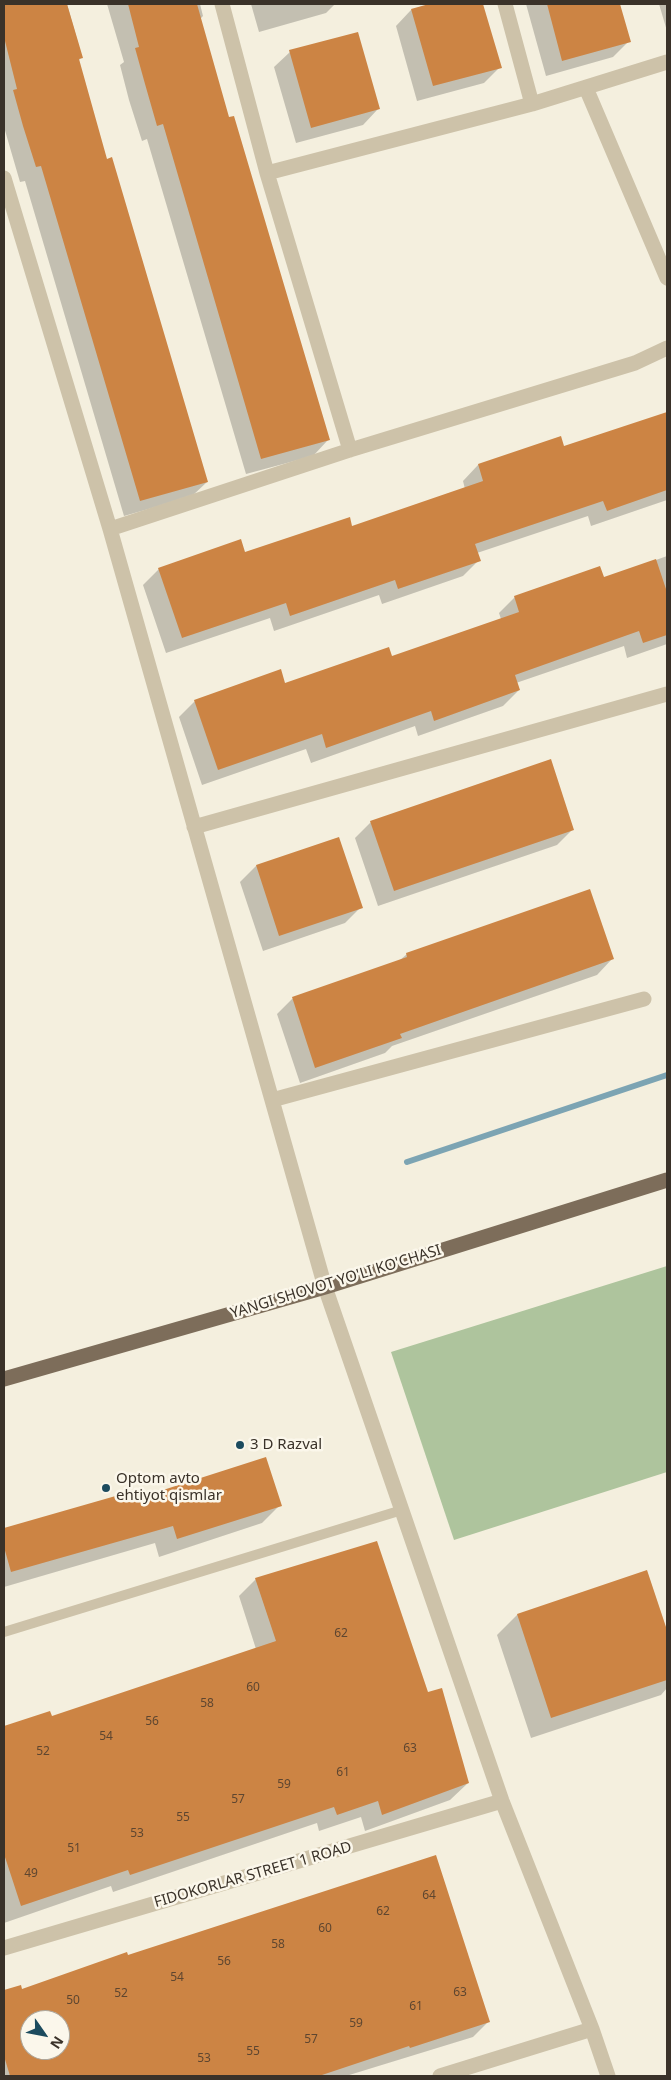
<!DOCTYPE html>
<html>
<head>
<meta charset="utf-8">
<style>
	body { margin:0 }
	#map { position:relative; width:671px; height:2080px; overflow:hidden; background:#f4efde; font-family:"Noto Sans",sans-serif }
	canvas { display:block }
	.frame { position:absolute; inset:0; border:5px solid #3a3229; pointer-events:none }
	.north { position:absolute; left:20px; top:2010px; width:50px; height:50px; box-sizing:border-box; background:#fbf7eb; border:1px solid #aea89d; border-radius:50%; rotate:123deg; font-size:14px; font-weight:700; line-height:20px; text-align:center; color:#3a3229 }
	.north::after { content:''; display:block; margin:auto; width:18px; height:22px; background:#1c4b5e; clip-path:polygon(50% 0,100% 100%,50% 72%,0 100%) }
</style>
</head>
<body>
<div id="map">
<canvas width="671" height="2080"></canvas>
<div class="frame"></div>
<div class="north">N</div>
</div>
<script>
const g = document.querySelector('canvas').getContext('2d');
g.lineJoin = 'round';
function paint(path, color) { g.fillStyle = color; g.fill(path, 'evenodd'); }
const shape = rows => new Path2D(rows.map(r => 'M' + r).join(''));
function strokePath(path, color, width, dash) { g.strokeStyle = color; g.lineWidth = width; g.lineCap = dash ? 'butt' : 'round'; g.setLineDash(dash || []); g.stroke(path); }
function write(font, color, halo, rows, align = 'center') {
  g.font = font + ' "Noto Sans",sans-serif'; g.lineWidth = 5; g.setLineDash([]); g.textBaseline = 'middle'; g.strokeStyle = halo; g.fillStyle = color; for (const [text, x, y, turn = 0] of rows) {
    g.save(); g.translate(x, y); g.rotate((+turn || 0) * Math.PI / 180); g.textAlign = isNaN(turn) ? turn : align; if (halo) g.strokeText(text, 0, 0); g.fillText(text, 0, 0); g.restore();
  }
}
const green = shape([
	[667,1266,667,1472,454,1540,391,1352]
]);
const shadow = shape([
	[4,4,67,4,82,57,78,61,106,160,207,482,191,497,124,516,25,181,20,182,4,127],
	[107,4,200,4,203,16,200,19,214,71,328,440,313,456,246,474,147,139,142,141,129,100,120,65,124,62],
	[251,4,335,4,326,13,259,32],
	[434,4,482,4,500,67,484,83,417,101,396,26,411,10],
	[526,4,619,4,629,41,613,57,546,76],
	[659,4,667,4,667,31],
	[290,52,378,109,363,125,296,143,274,67],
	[666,413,667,500,591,526,588,516,477,553,479,560,463,576,382,604,379,595,274,631,270,618,166,653,143,585,159,569,245,554,352,527,465,489,463,481,478,465,560,438,564,448],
	[667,556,667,644,627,658,624,646,516,683,519,690,503,706,418,736,415,726,311,763,306,749,202,785,179,717,195,701,285,685,391,658,501,619,499,613,515,597,604,579],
	[371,822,573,829,557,845,378,906,355,838],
	[338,839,361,907,345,923,263,951,240,882,256,866],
	[407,954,612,959,597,975,392,1046,385,1053,300,1083,277,1014,292,999,399,961],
	[132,1492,134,1501,280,1505,262,1523,159,1557,155,1543,4,1587,4,1531],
	[647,1572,667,1634,667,1688,661,1695,531,1738,497,1635,517,1615],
	[256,1579,427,1694,468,1783,450,1800,365,1831,361,1817,319,1831,317,1823,113,1892,111,1886,4,1923,4,1728,49,1712,51,1718,256,1649,239,1596],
	[127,1957,489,2021,473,2037,346,2076,4,2076,4,1992,20,1986,22,1991],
	[30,2020,60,2020,60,2050,30,2050]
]);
const stream = shape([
	[407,1162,667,1075]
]);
const building = shape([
	[4,4,67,4,83,58,79,59,107,159,112,157,208,482,140,501,41,166,36,167,23,126,13,90,17,89,4,37],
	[128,4,197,4,229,117,234,116,330,440,261,459,163,124,157,126,145,84,135,48,139,47],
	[429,4,483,4,502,68,433,86,411,9],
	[547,4,620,4,631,42,562,61],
	[358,32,380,109,311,128,289,50],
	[667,412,667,490,607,511,603,501,475,544,481,561,398,589,395,580,290,616,286,603,182,638,158,568,241,539,245,552,350,517,352,526,483,481,478,464,561,436,564,446],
	[656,559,667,592,667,635,643,643,639,631,515,675,520,690,434,721,431,711,326,748,322,734,218,770,194,700,281,669,285,683,389,647,392,656,519,612,514,596,600,566,604,577],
	[551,759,574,830,394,891,370,821],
	[339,837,363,908,279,936,256,865],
	[590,889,614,959,400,1034,402,1038,315,1068,292,997,407,957,406,953],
	[266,1457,282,1506,177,1539,173,1526,11,1572,4,1547,4,1528,133,1491,135,1499],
	[377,1541,428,1692,442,1688,469,1783,382,1815,378,1801,337,1815,334,1807,130,1875,128,1870,21,1906,4,1854,4,1726,50,1711,52,1716,276,1641,255,1578],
	[647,1570,667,1630,667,1680,551,1718,517,1614],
	[436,1855,490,2022,410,2048,409,2046,319,2076,10,2076,4,2056,4,1990,21,1985,22,1989,127,1952,128,1955],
	[30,2020,60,2020,60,2050,30,2050]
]);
const lane = shape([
	[4,1632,402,1510]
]);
const street = shape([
	[222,4,267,173,350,450],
	[505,4,532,104],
	[586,88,667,278],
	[267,173,532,104,667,62],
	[4,178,110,529,325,1287,502,1801,592,2029,608,2076],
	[110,529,350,450,635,363,667,348],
	[194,827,667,694],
	[272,1100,644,999],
	[4,1948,502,1801],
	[440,2076,592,2029]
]);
const primary = shape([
	[4,1379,325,1287,667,1180]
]);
const markers = [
	[240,1445,5,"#1c4b5e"],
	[106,1488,5,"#1c4b5e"]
];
const numberNames = [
	["62",341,1634],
	["60",253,1688],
	["58",207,1704],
	["56",152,1722],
	["54",106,1737],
	["63",410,1749],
	["52",43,1752],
	["61",343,1773],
	["59",284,1785],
	["57",238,1800],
	["55",183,1818],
	["53",137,1834],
	["51",74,1849],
	["49",31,1874],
	["64",429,1896],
	["62",383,1912],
	["60",325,1929],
	["58",278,1945],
	["56",224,1962],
	["54",177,1978],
	["63",460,1993],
	["52",121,1994],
	["50",73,2001],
	["61",416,2007],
	["59",356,2024],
	["57",311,2040],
	["55",253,2052],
	["53",204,2059]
];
const streetNames = [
	["YANGI SHOVOT YO'LI KO'CHASI",336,1282,-17],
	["FIDOKORLAR STREET 1 ROAD",253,1875,-16]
];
const poiNames = [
	["3 D Razval",250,1445],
	["Optom avto",116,1479],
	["ehtiyot qismlar",116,1496]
];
paint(green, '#aec49d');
paint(shadow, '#0003');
strokePath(stream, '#7ca4b3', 6);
paint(building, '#cc8444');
strokePath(lane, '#cdc2a9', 10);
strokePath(street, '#cdc2a9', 15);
strokePath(primary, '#7d6d5a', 15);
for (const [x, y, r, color] of markers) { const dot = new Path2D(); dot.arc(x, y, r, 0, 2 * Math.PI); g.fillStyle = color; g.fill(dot); strokePath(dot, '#fbf7eb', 2); }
write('12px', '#5e4630', null, numberNames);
write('15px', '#3a3229', '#fbf7eb', streetNames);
write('15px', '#3a3229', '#fbf7eb', poiNames, 'left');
</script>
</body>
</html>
